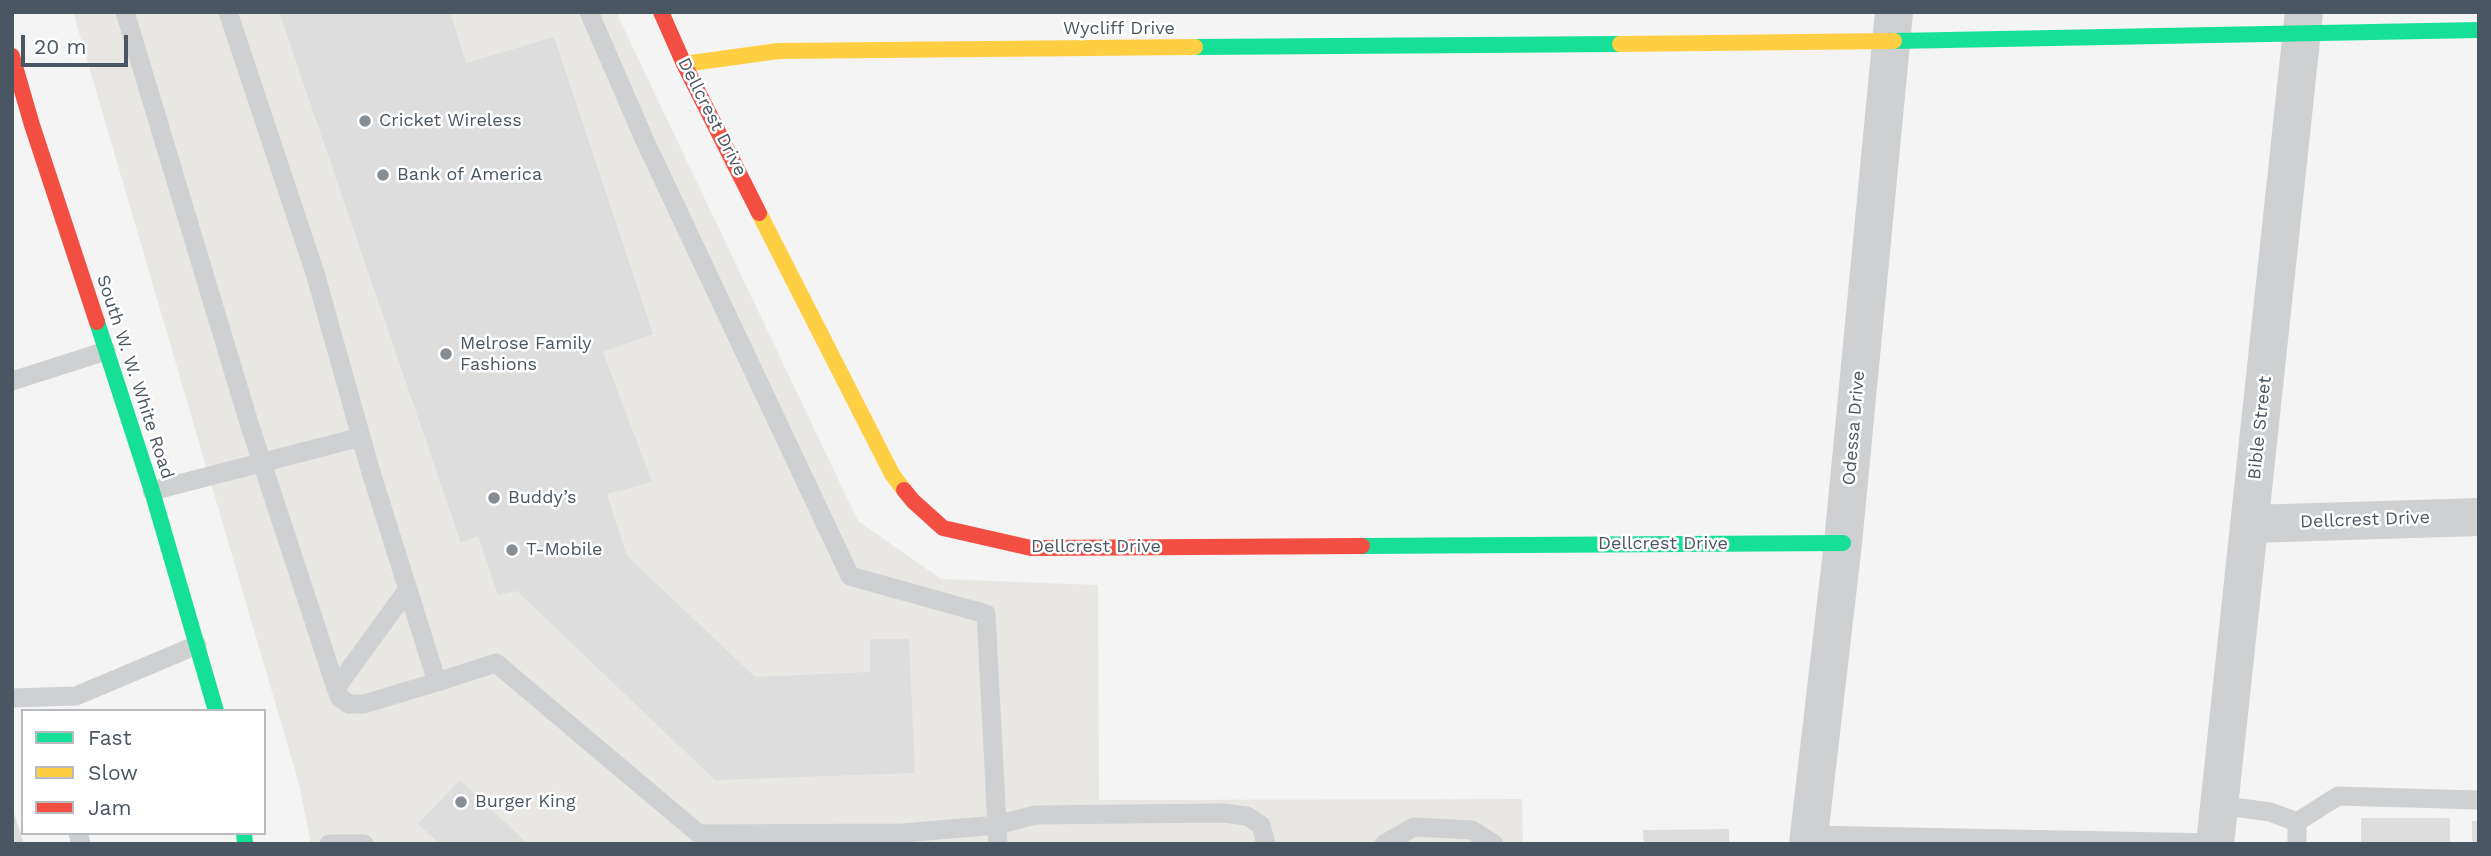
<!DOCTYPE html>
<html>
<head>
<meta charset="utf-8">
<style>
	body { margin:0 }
	#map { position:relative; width:2491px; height:856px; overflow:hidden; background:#f4f4f4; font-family:"Work Sans",sans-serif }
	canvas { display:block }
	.frame { position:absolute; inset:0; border:14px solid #4a5661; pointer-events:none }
	.legend { position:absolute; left:21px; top:709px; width:245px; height:126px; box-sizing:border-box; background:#fff; border:2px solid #b7bbc0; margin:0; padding:9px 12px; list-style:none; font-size:21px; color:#4a5661 }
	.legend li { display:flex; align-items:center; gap:14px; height:35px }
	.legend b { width:35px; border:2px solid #b7bbc0 }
	.scale { position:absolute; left:21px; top:35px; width:107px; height:32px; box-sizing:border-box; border:4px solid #4a5661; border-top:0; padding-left:9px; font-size:21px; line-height:24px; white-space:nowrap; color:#4a5661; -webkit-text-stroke:5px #fff; paint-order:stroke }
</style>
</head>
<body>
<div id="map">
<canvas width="2491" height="856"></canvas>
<div class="frame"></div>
<ul class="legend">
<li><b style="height:9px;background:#16e098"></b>Fast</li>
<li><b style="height:9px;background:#ffcf43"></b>Slow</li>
<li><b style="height:9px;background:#f24e42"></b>Jam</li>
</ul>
<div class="scale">20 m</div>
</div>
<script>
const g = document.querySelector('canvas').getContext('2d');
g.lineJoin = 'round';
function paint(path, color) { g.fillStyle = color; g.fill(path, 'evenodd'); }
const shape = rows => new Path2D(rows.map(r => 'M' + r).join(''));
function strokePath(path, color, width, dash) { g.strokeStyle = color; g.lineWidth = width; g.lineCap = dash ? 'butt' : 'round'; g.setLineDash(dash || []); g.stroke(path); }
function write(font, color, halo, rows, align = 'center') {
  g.font = font + ' "Work Sans",sans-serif'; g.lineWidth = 5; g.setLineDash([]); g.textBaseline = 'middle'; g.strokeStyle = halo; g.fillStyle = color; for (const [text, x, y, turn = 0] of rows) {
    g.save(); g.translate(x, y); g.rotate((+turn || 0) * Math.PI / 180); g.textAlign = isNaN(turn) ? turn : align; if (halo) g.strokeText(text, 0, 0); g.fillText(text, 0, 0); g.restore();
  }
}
const commercial = shape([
	[73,12,616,12,858,521,941,579,1098,585,1099,800,1522,799,1523,844,311,844,299,784]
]);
const building = shape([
	[279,12,450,12,466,63,554,37,653,334,603,352,652,482,607,494,627,556,755,677,870,672,870,639,909,639,915,773,715,780,517,591,498,595,478,536,461,543],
	[460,780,528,844,440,844,418,824],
	[13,810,24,844,12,844],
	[2361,818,2450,818,2450,844,2361,844],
	[2472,821,2479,821,2479,844,2472,844],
	[1729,829,1729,844,1644,844,1643,830]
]);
const lane = shape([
	[125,12,249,423,336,688,340,698,349,704,364,704,437,682,370,469,315,273,228,12],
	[12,381,106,351],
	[152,491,361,437],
	[437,682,496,663,699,834,903,833,997,825,986,614,850,576,645,141,589,12],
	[336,688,408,589],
	[12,698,76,696,197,645],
	[2219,805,2270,812,2297,822,2297,844],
	[2297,822,2338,796,2479,800],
	[78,833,81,844],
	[1809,835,2215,843],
	[329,844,364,844],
	[998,844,997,825,1035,815,1222,813,1247,816,1261,825,1266,844],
	[1384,844,1414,827,1472,830,1494,844]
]);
const street = shape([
	[2250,524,2479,517],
	[1808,844,1843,543,1894,12],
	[2215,844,2304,12]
]);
const fast = shape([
	[1894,41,2479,30],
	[1195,47,1620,44],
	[97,322,152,491,216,711],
	[1362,546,1843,543],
	[244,833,245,844]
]);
const slow = shape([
	[1620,44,1894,41],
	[684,64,778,51,1195,47],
	[759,213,892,474,904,490]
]);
const jam = shape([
	[661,12,684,64,759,213],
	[12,56,32,125,97,322],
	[904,490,913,501,943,528,1031,548,1362,546]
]);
const markers = [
	[365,121,7,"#868d94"],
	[383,175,7,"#868d94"],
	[446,354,7,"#868d94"],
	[494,498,7,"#868d94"],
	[512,550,7,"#868d94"],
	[461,802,7,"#868d94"]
];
const streetNames = [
	["Wycliff Drive",1119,29],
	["Dellcrest Drive",712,117,63],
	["South W. W. White Road",135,377,72],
	["Odessa Drive",1854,428,-85],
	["Bible Street",2260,428,-84],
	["Dellcrest Drive",2365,520,-2],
	["Dellcrest Drive",1663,544],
	["Dellcrest Drive",1096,547]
];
const poiNames = [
	["Cricket Wireless",379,121],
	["Bank of America",397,175],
	["Melrose Family",460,344],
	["Fashions",460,365],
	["Buddy’s",508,498],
	["T-Mobile",526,550],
	["Burger King",475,802]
];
paint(commercial, '#e8e7e3');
paint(building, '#ddddde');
strokePath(lane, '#ced0d2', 19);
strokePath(street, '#ced0d2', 38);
strokePath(fast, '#16e098', 16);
strokePath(slow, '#ffcf43', 16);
strokePath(jam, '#f24e42', 16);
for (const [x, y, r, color] of markers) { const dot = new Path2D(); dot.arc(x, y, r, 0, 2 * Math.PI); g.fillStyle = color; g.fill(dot); strokePath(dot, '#fff', 2.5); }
write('18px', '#4a5661', '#fff', streetNames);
write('18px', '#4a5661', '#fff', poiNames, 'left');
</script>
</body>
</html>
